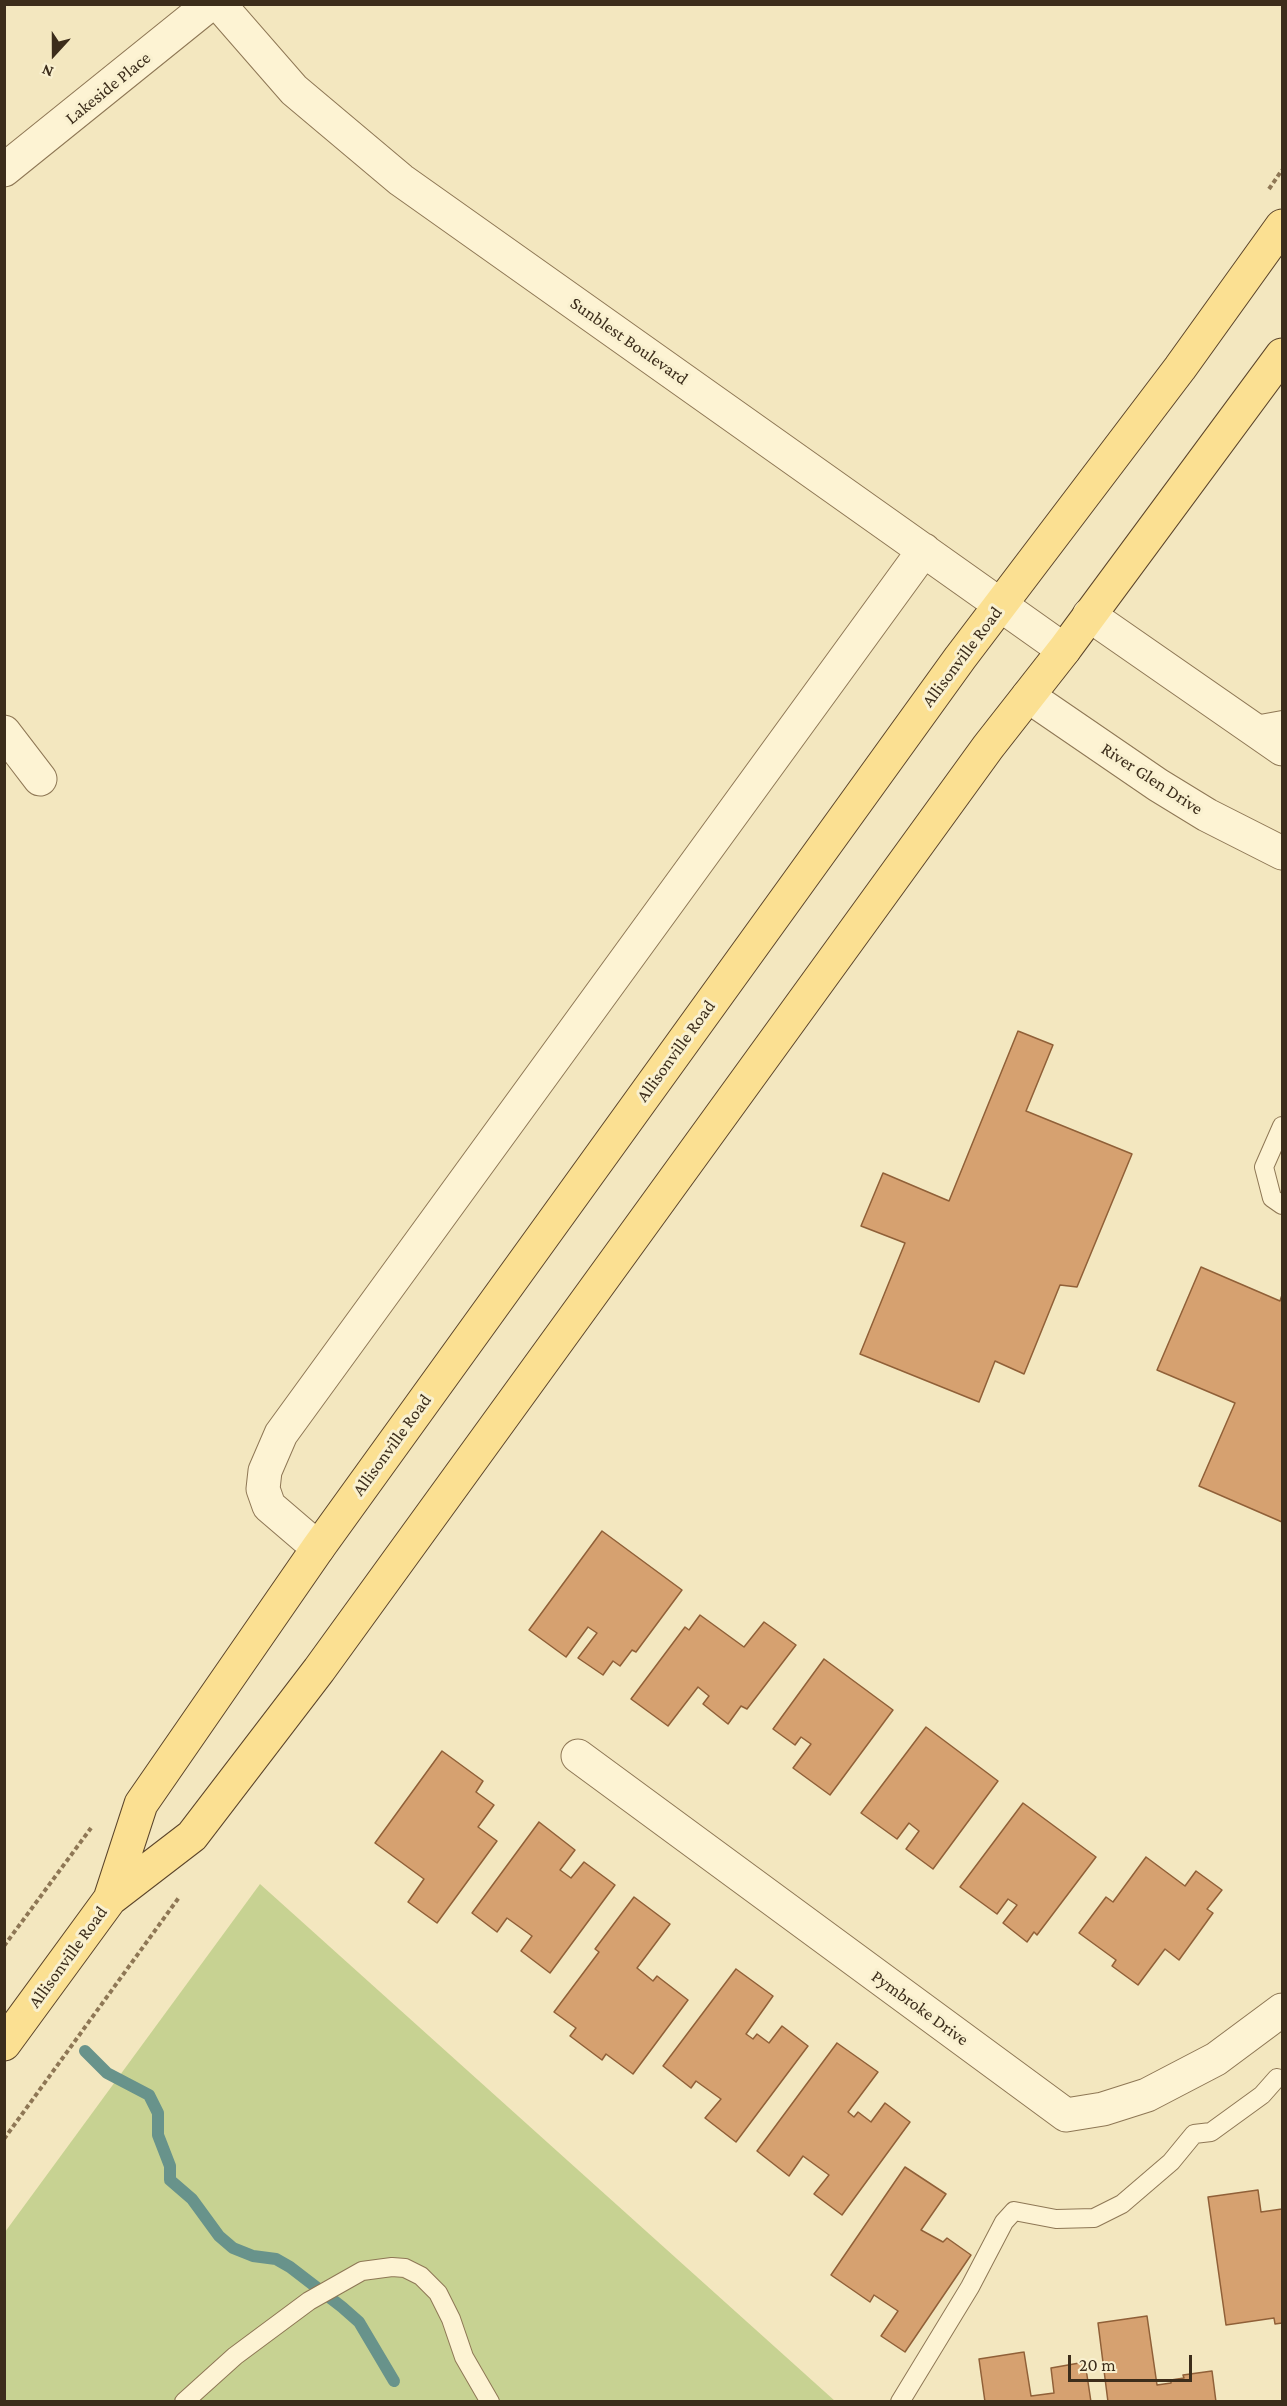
<!DOCTYPE html>
<html>
<head>
<meta charset="utf-8">
<style>
	body { margin:0 }
	#map { position:relative; width:1287px; height:2406px; overflow:hidden; background:#f3e7bf; font-family:"Crimson Pro",serif }
	canvas { display:block }
	.frame { position:absolute; inset:0; border:6px solid #3c2d1b; pointer-events:none }
	.north { position:absolute; left:24px; top:24px; width:60px; height:60px; -webkit-text-stroke:4px #f9f0cf; paint-order:stroke; rotate:201deg; font-size:16px; font-weight:700; line-height:24px; text-align:center; color:#3c2d1b }
	.north::after { content:''; display:block; margin:auto; width:21px; height:27px; background:#3c2d1b; clip-path:polygon(50% 0,100% 100%,50% 72%,0 100%) }
	.scale { position:absolute; left:1068px; top:2355px; width:124px; height:27px; box-sizing:border-box; border:3px solid #3c2d1b; border-top:0; padding-left:8px; font-size:18px; line-height:21px; white-space:nowrap; color:#3c2d1b; -webkit-text-stroke:4px #f9f0cf; paint-order:stroke }
</style>
</head>
<body>
<div id="map">
<canvas width="1287" height="2406"></canvas>
<div class="frame"></div>
<div class="north">N</div>
<div class="scale">20 m</div>
</div>
<script>
const g = document.querySelector('canvas').getContext('2d');
g.lineJoin = 'round';
function paint(path, color) { g.fillStyle = color; g.fill(path, 'evenodd'); }
const shape = rows => new Path2D(rows.map(r => 'M' + r).join(''));
function strokePath(path, color, width, dash) { g.strokeStyle = color; g.lineWidth = width; g.lineCap = dash ? 'butt' : 'round'; g.setLineDash(dash || []); g.stroke(path); }
function write(font, color, halo, rows, align = 'center') {
  g.font = font + ' "Crimson Pro",serif'; g.lineWidth = 6; g.setLineDash([]); g.textBaseline = 'middle'; g.strokeStyle = halo; g.fillStyle = color; for (const [text, x, y, turn = 0] of rows) {
    g.save(); g.translate(x, y); g.rotate((+turn || 0) * Math.PI / 180); g.textAlign = isNaN(turn) ? turn : align; if (halo) g.strokeText(text, 0, 0); g.fillText(text, 0, 0); g.restore();
  }
}
const green = shape([
	[260,1884,835,2401,5,2402,5,2232]
]);
const stream = shape([
	[85,2051,107,2073,149,2095,158,2113,158,2135,170,2166,170,2180,192,2199,219,2236,233,2248,253,2256,276,2259,290,2267,342,2307,359,2322,394,2381]
]);
const building = shape([
	[1018,1031,1053,1045,1026,1111,1132,1154,1077,1287,1060,1285,1024,1374,995,1361,979,1402,860,1354,905,1243,861,1226,883,1173,949,1201,1018,1031],
	[1201,1267,1280,1301,1282,1295,1282,1522,1199,1486,1235,1403,1157,1370,1201,1267],
	[602,1531,682,1590,636,1652,632,1650,620,1666,613,1661,603,1675,578,1658,597,1633,588,1627,566,1657,529,1630,602,1531],
	[700,1615,744,1647,764,1622,796,1645,747,1709,741,1706,728,1724,703,1704,709,1696,698,1687,668,1726,631,1699,685,1627,689,1630,700,1615],
	[824,1659,893,1710,830,1795,793,1768,811,1744,801,1737,795,1745,773,1729,824,1659],
	[926,1727,998,1781,933,1869,906,1849,919,1831,909,1823,897,1839,861,1813,926,1727],
	[442,1751,483,1781,476,1792,494,1805,478,1827,497,1841,437,1923,408,1902,424,1879,375,1843,442,1751],
	[1023,1803,1096,1857,1037,1935,1034,1932,1027,1942,1003,1923,1017,1905,1008,1899,997,1914,960,1887,1023,1803],
	[539,1822,575,1850,560,1870,571,1878,584,1862,615,1885,550,1973,521,1951,532,1936,507,1918,497,1932,472,1913,539,1822],
	[1146,1857,1185,1886,1196,1871,1222,1890,1207,1909,1213,1913,1179,1960,1165,1949,1138,1985,1112,1966,1116,1960,1079,1933,1106,1897,1113,1902,1146,1857],
	[634,1897,670,1924,637,1968,653,1981,657,1976,688,2000,633,2074,606,2054,602,2060,570,2036,576,2028,554,2012,599,1952,595,1949,634,1897],
	[736,1969,773,1996,746,2034,753,2039,757,2034,769,2043,782,2026,808,2046,736,2142,705,2118,721,2099,696,2081,691,2088,663,2066,736,1969],
	[837,2043,878,2072,848,2112,854,2117,858,2112,871,2122,885,2103,910,2122,842,2215,814,2194,829,2175,803,2156,789,2176,757,2151,837,2043],
	[905,2167,946,2194,921,2230,943,2242,947,2238,971,2255,905,2352,881,2336,898,2311,874,2295,870,2302,831,2275,905,2167],
	[1258,2190,1261,2212,1282,2209,1282,2323,1275,2324,1274,2318,1226,2325,1208,2197,1258,2190],
	[1147,2316,1157,2385,1171,2383,1171,2380,1184,2378,1183,2375,1212,2371,1216,2402,1108,2402,1098,2323,1147,2316],
	[1024,2352,1031,2396,1054,2393,1051,2368,1085,2362,1091,2402,985,2402,979,2359,1024,2352]
]);
const path = shape([
	[1269,189,1282,170],
	[4,1946,91,1828],
	[4,2139,180,1896]
]);
const service = shape([
	[1249,726,1282,720],
	[1282,1126,1264,1167,1272,1198,1282,1205],
	[184,2402,235,2356,309,2301,362,2271,392,2267,405,2268,421,2276,438,2293,451,2319,464,2357,490,2402],
	[900,2402,970,2287,1004,2222,1014,2211,1056,2219,1094,2218,1122,2204,1171,2162,1194,2134,1211,2132,1262,2095,1277,2078]
]);
const minor = shape([
	[219,4,294,90,401,180,1064,650],
	[4,170,210,4],
	[1089,615,1282,749],
	[1028,696,1158,785,1207,815,1282,853],
	[4,732,40,779],
	[318,1548,269,1506,263,1489,265,1471,281,1434,924,550],
	[578,1756,1066,2115,1103,2109,1147,2095,1216,2059,1282,2010]
]);
const primary = shape([
	[110,1899,141,1804,318,1548,960,658,1180,368,1282,226],
	[4,2044,110,1899,192,1836,319,1670,988,747,1064,650,1282,355]
]);
const streetNames = [
	["Lakeside Place",108,88,-39],
	["Sunblest Boulevard",629,341,35],
	["Allisonville Road",962,657,-53],
	["River Glen Drive",1152,779,33],
	["Allisonville Road",676,1051,-54],
	["Allisonville Road",392,1445,-54],
	["Allisonville Road",68,1957,-54],
	["Pymbroke Drive",920,2008,36]
];
paint(green, '#c7d292');
strokePath(stream, '#68938b', 12);
paint(building, '#d6a170');
strokePath(building, '#906038', 1.5);
strokePath(service, '#8e7755', 20);
strokePath(minor, '#8e7755', 35);
strokePath(primary, '#5b442a', 35);
strokePath(path, '#8e7755', 4, [4.5, 3]);
strokePath(service, '#fdf3d3', 18);
strokePath(minor, '#fdf3d3', 33);
strokePath(primary, '#fbe092', 33);
write('18px', '#3c2d1b', '#f9f0cf', streetNames);
</script>
</body>
</html>
